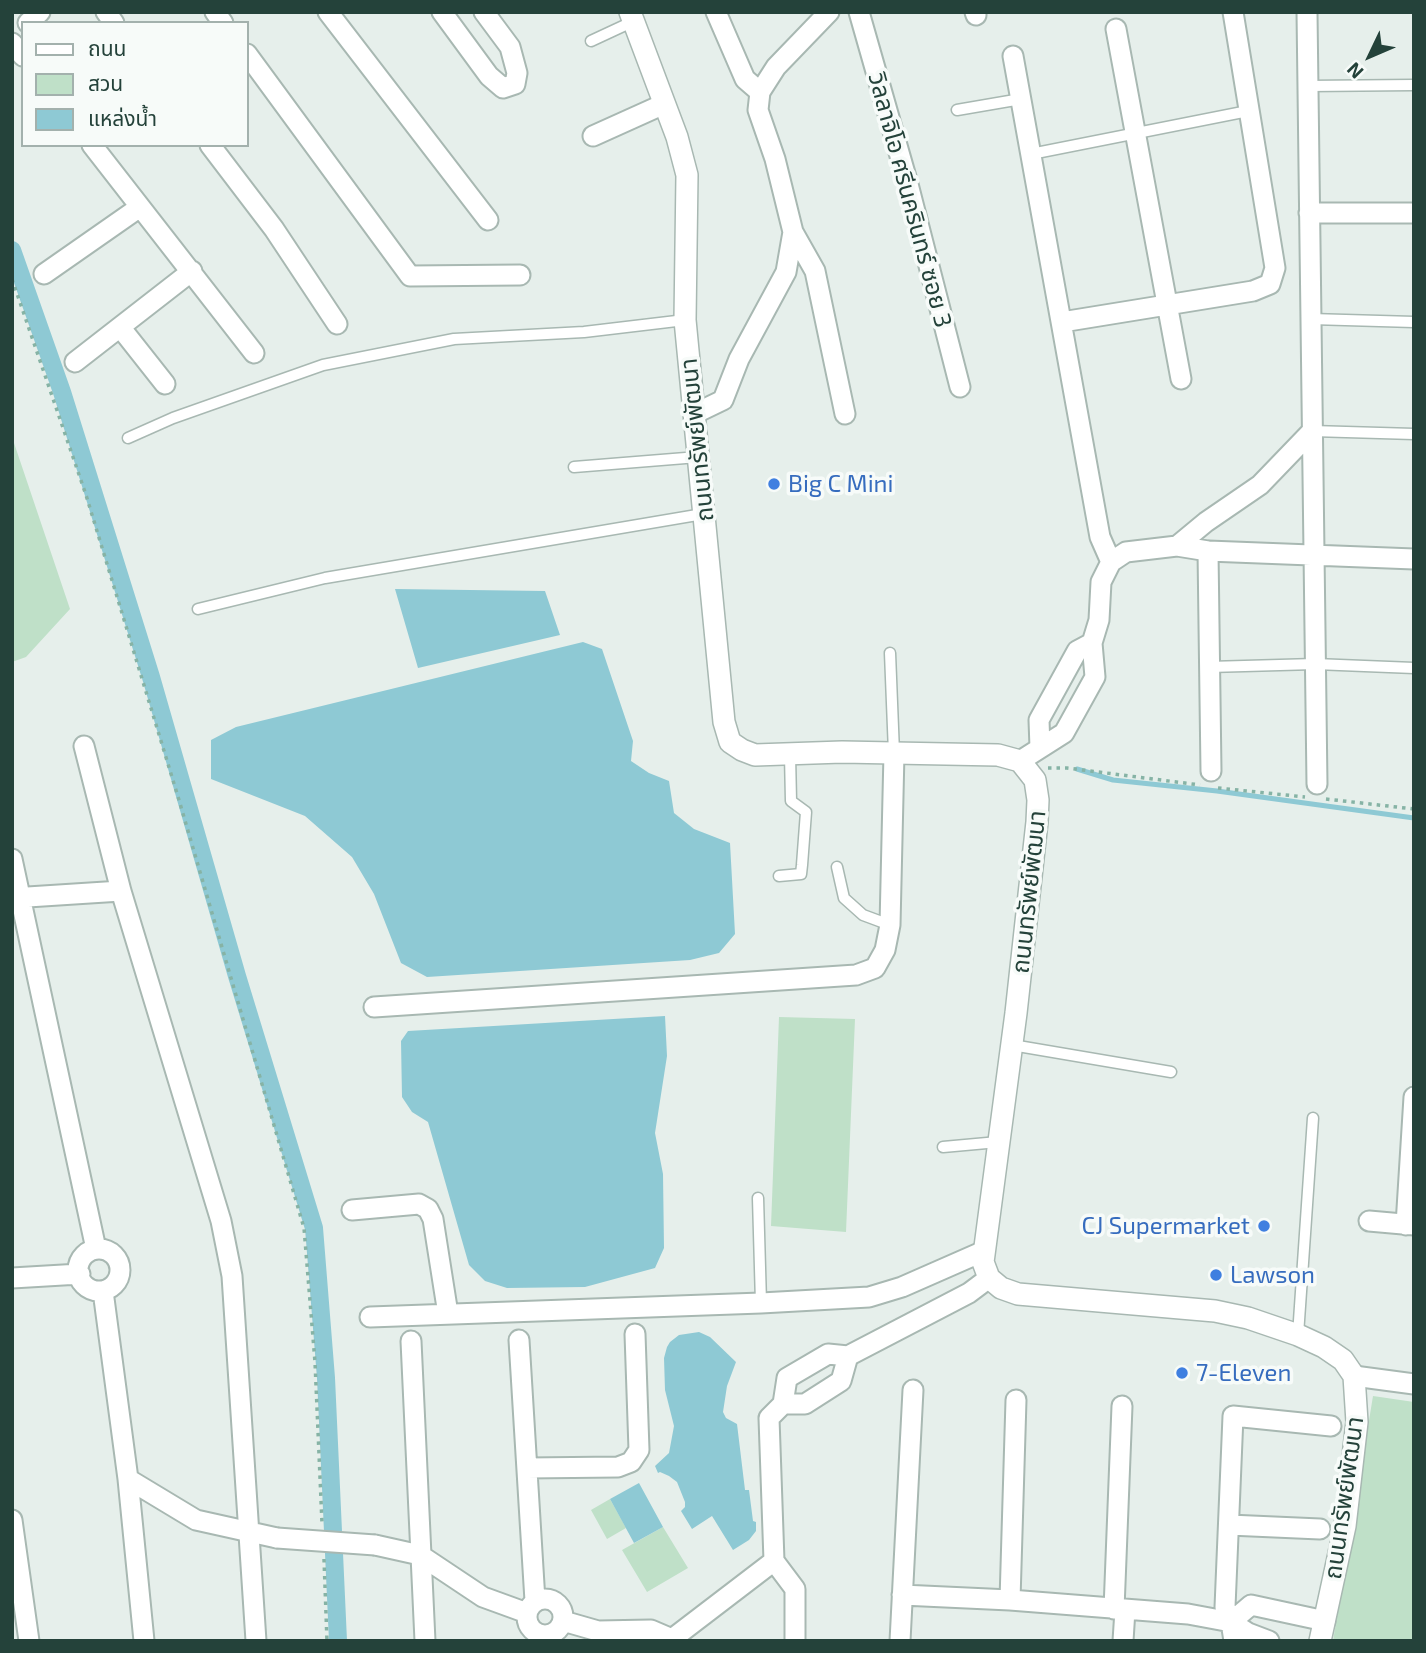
<!DOCTYPE html>
<html>
<head>
<meta charset="utf-8">
<style>
	body { margin:0 }
	#map { position:relative; width:1426px; height:1653px; overflow:hidden; background:#e6efeb; font-family:"Exo 2","Noto Sans Thai",sans-serif }
	canvas { display:block }
	.frame { position:absolute; inset:0; border:14px solid #24423a; pointer-events:none }
	.legend { position:absolute; left:21px; top:21px; width:228px; height:126px; box-sizing:border-box; background:#f7fbf9; border:2px solid #a3b1ad; margin:0; padding:9px 12px; list-style:none; font-size:21px; color:#24423a }
	.legend li { display:flex; align-items:center; gap:14px; height:35px }
	.legend b { width:35px; border:2px solid #a3b1ad }
	.north { position:absolute; left:1335px; top:21px; width:70px; height:70px; -webkit-text-stroke:5px #f7fbf9; paint-order:stroke; rotate:226deg; font-size:19px; font-weight:700; line-height:28px; text-align:center; color:#24423a }
	.north::after { content:''; display:block; margin:auto; width:24px; height:32px; background:#24423a; clip-path:polygon(50% 0,100% 100%,50% 72%,0 100%) }
</style>
</head>
<body>
<div id="map">
<canvas width="1426" height="1653"></canvas>
<div class="frame"></div>
<ul class="legend">
<li><b style="height:9px;background:#fff"></b>ถนน</li>
<li><b style="height:19px;background:#bfe0c8"></b>สวน</li>
<li><b style="height:19px;background:#8ec9d4"></b>แหล่งน้ำ</li>
</ul>
<div class="north">N</div>
</div>
<script>
const g = document.querySelector('canvas').getContext('2d');
g.lineJoin = 'round';
function paint(path, color) { g.fillStyle = color; g.fill(path, 'evenodd'); }
const shape = rows => new Path2D(rows.map(r => 'M' + r).join(''));
function strokePath(path, color, width, dash) { g.strokeStyle = color; g.lineWidth = width; g.lineCap = dash ? 'butt' : 'round'; g.setLineDash(dash || []); g.stroke(path); }
function write(font, color, halo, rows, align = 'center') {
  g.font = font + ' "Exo 2","Noto Sans Thai",sans-serif'; g.lineWidth = 7; g.setLineDash([]); g.textBaseline = 'middle'; g.strokeStyle = halo; g.fillStyle = color; for (const [text, x, y, turn = 0] of rows) {
    g.save(); g.translate(x, y); g.rotate((+turn || 0) * Math.PI / 180); g.textAlign = isNaN(turn) ? turn : align; if (halo) g.strokeText(text, 0, 0); g.fillText(text, 0, 0); g.restore();
  }
}
const green = shape([
	[12,437,70,609,26,657,12,662],
	[779,1017,855,1019,846,1232,771,1226],
	[1373,1396,1414,1402,1414,1641,1333,1641],
	[610,1499,626,1528,607,1539,591,1510],
	[663,1527,688,1568,647,1592,622,1550]
]);
const water = shape([
	[395,589,545,591,560,635,418,668],
	[583,642,602,649,633,741,631,761,649,773,669,781,674,813,694,829,730,843,735,934,719,953,690,960,427,977,401,963,374,894,352,857,305,816,211,779,211,740,236,727],
	[665,1016,667,1056,655,1133,663,1174,664,1248,655,1268,585,1287,507,1288,485,1281,469,1265,428,1122,412,1112,402,1097,401,1041,408,1031],
	[699,1332,710,1337,736,1362,727,1386,723,1412,726,1418,737,1424,745,1490,749,1490,753,1521,756,1522,756,1531,749,1540,733,1550,712,1516,692,1529,681,1511,685,1507,685,1502,677,1482,669,1476,660,1472,658,1473,655,1466,669,1453,674,1426,665,1390,664,1358,667,1347,670,1342,679,1335],
	[639,1483,663,1527,634,1543,610,1499]
]);
const stream = shape([
	[1077,769,1113,780,1217,791,1414,818]
]);
const canal = shape([
	[12,250,62,392,151,677,237,976,314,1228,326,1378,338,1641]
]);
const path = shape([
	[12,279,86,495,179,800,304,1228,315,1362,322,1523],
	[1048,768,1067,768,1200,785],
	[1218,788,1305,797],
	[1326,799,1414,809],
	[324,1559,327,1641]
]);
const service = shape([
	[591,41,634,21],
	[1308,86,1414,85],
	[957,110,1021,99],
	[1031,154,1248,111],
	[1311,319,1414,322],
	[1312,431,1414,434],
	[128,438,173,418,323,365,454,339,584,332,685,320],
	[574,467,698,457],
	[198,609,325,578,703,514],
	[890,653,894,753],
	[1209,667,1315,664,1414,668],
	[837,867,844,898,863,915,890,925],
	[779,876,801,874,802,865,806,812,791,801,790,755],
	[1012,1045,1171,1072],
	[943,1147,998,1142],
	[758,1198,761,1303],
	[1298,1335,1313,1118]
]);
const minor = shape([
	[106,12,114,23],
	[215,12,223,23],
	[328,12,488,220],
	[442,12,489,76,503,88,515,84,517,73,510,47,484,12],
	[716,12,745,79,760,92],
	[859,12,908,184,960,387],
	[975,12,976,15],
	[1307,12,1317,784],
	[28,23,40,12],
	[1116,29,1181,379],
	[12,43,23,56],
	[247,54,410,276,520,275],
	[1013,56,1100,537,1111,562],
	[593,136,664,104],
	[92,145,254,353],
	[210,145,274,229,337,324],
	[1309,213,1414,213],
	[793,232,815,271,845,414],
	[44,274,140,207],
	[1062,322,1253,291,1270,284,1275,268,1233,12],
	[120,327,165,384],
	[75,362,192,271],
	[694,414,723,400,739,359,786,272,793,232,775,159,758,110,760,92,776,67,829,12],
	[1177,546,1206,522,1260,485,1312,431],
	[1208,551,1211,771],
	[1092,643,1099,620,1101,582,1111,562,1126,552,1177,546,1208,551,1414,559],
	[84,746,121,891,221,1221,232,1276,256,1641],
	[1020,761,1064,733,1095,677,1092,643,1077,651,1039,720,1040,748],
	[12,859,96,1249],
	[12,898,121,891],
	[374,1007,856,975,875,968,885,950,890,925,894,753],
	[352,1210,419,1204,428,1209,433,1219,448,1314],
	[1369,1221,1414,1225],
	[1406,1225,1414,1097],
	'78 1270a21 21 0 1 1 42 0a21 21 0 1 1-42 0Z',
	[12,1278,80,1274],
	[103,1291,128,1479,196,1520,277,1538],
	[370,1317,761,1303,869,1297,902,1287,984,1251],
	[519,1340,535,1601],
	[411,1341,425,1641],
	[1354,1376,1414,1384],
	[783,1404,805,1404,841,1381,848,1356],
	[527,1468,618,1467,631,1462,639,1450,635,1334],
	[128,1479,144,1641],
	[12,1520,29,1641],
	[1229,1525,1320,1529],
	[375,1545,420,1555,483,1597,527,1613],
	[774,1561,769,1418,783,1404,787,1378,828,1354,848,1356,969,1293,989,1278],
	[902,1595,1010,1600,1188,1614,1231,1622],
	'527 1617a18 18 0 1 1 36 0a18 18 0 1 1-36 0Z',
	[1010,1600,1016,1400],
	[1114,1609,1122,1406],
	[563,1621,598,1631,651,1630,672,1639,774,1561,795,1589,795,1641],
	[900,1641,913,1390],
	[1123,1641,1125,1610],
	[1234,1641,1231,1622,1225,1607,1233,1416,1331,1426],
	[1269,1641,1248,1633,1231,1622,1251,1605,1325,1621]
]);
const tertiary = shape([
	[630,12,677,137,687,175,685,320,724,722,730,742,742,750,755,755,842,752,998,755,1020,761,1035,780,1038,800,1037,822,1016,1013,983,1262,989,1278,1001,1288,1018,1294,1215,1311,1248,1318,1298,1335,1324,1347,1343,1360,1354,1376,1357,1422,1345,1526,1320,1641]
]);
const minorBridge = shape([
	[277,1538,375,1545]
]);
const markers = [
	[774,484,7,"#3f7fe0"],
	[1264,1226,7,"#3f7fe0"],
	[1216,1275,7,"#3f7fe0"],
	[1182,1373,7,"#3f7fe0"]
];
const streetNames = [
	["วิลลาจิโอ ศรีนครินทร์ ซอย 3",910,200,75],
	["ถนนทรัพย์พัฒนา",697,440,-96],
	["ถนนทรัพย์พัฒนา",1029,892,-84],
	["ถนนทรัพย์พัฒนา",1344,1498,-82]
];
const shopNames = [
	["Big C Mini",788,484],
	["CJ Supermarket",1250,1226,"right"],
	["Lawson",1230,1275],
	["7-Eleven",1196,1373]
];
paint(green, '#bfe0c8');
paint(water, '#8ec9d4');
strokePath(stream, '#8ec9d4', 5);
strokePath(canal, '#8ec9d4', 18);
strokePath(service, '#a8b8b2', 13);
strokePath(minor, '#a8b8b2', 23);
strokePath(tertiary, '#a8b8b2', 24);
strokePath(path, '#86b3a5', 3.5, [3.5, 5]);
strokePath(service, '#fff', 10);
strokePath(minor, '#fff', 19);
strokePath(tertiary, '#fff', 21);
strokePath(minorBridge, '#a8b8b2', 23, []);
strokePath(minorBridge, '#fff', 19);
for (const [x, y, r, color] of markers) { const dot = new Path2D(); dot.arc(x, y, r, 0, 2 * Math.PI); g.fillStyle = color; g.fill(dot); strokePath(dot, '#f7fbf9', 2.5); }
write('24px', '#24423a', '#f7fbf9', streetNames);
write('24px', '#366cbe', '#f7fbf9', shopNames, 'left');
</script>
</body>
</html>
